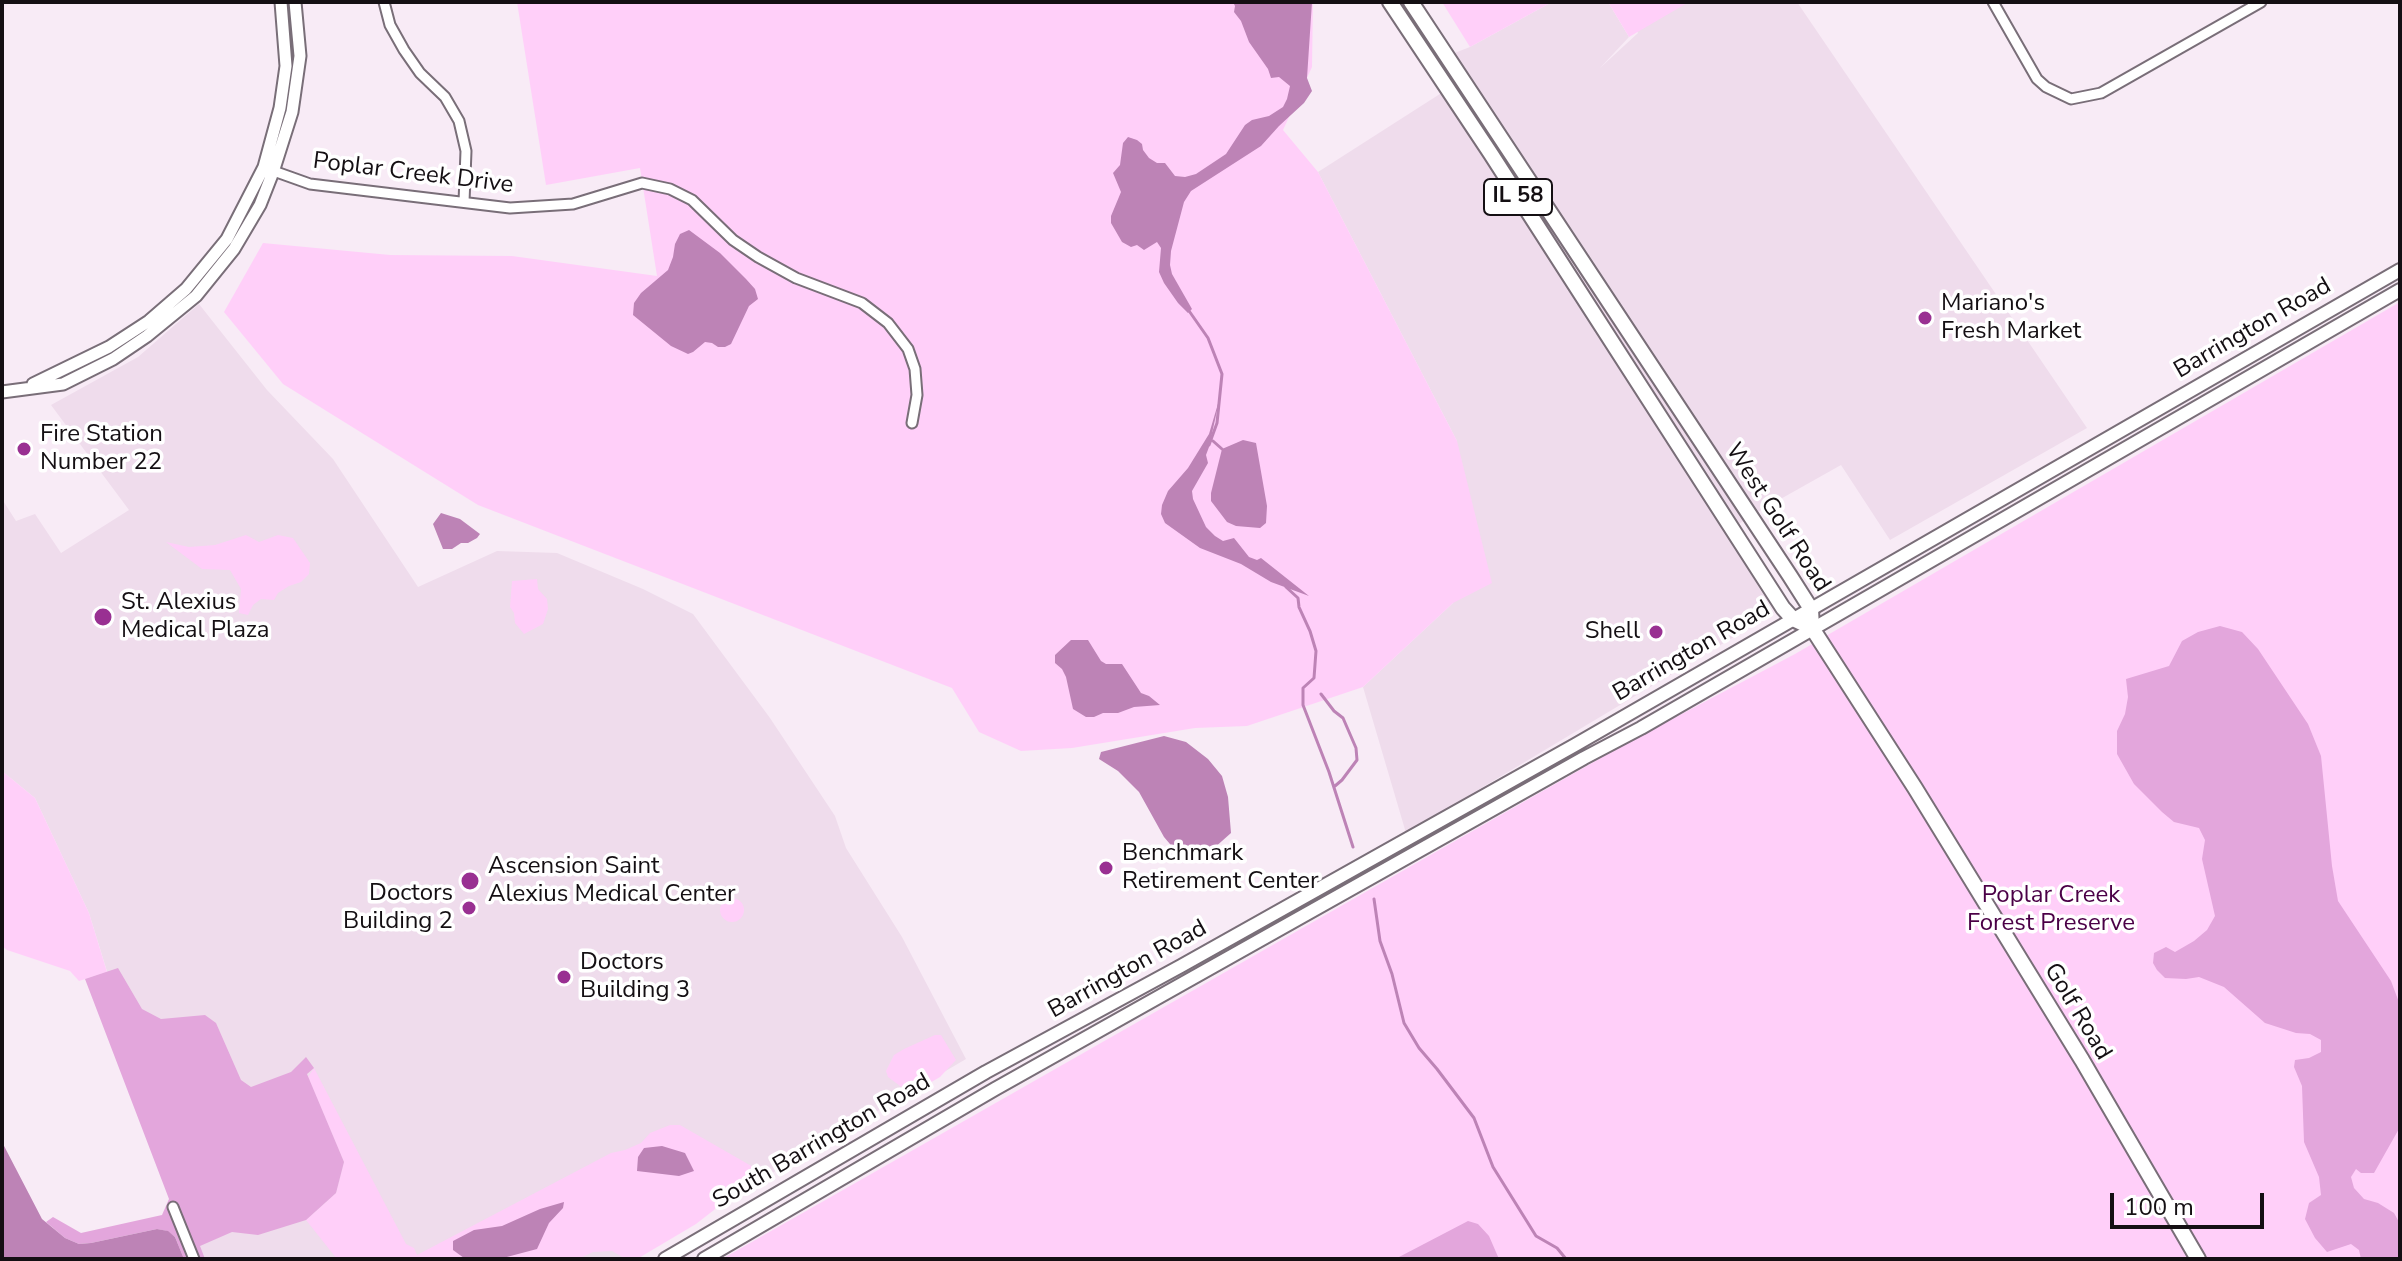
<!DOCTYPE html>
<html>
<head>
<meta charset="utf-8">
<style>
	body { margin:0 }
	#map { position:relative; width:2402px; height:1261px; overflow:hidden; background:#f8ebf6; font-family:"Nunito Sans",sans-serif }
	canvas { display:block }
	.frame { position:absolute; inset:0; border:4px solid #140f13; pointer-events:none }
	.scale { position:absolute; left:2110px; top:1193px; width:154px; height:36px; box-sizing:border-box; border:4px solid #140f13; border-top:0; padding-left:10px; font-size:24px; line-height:28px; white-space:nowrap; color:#140f13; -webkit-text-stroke:6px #fff; paint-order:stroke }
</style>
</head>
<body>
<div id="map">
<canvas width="2402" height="1261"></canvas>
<div class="frame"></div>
<div class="scale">100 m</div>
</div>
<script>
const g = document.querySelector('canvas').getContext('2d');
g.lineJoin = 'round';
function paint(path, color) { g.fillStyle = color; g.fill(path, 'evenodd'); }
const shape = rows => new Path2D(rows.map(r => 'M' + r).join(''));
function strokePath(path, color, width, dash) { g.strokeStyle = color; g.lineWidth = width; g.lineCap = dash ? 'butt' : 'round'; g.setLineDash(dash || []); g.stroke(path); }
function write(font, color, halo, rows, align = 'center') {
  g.font = font + ' "Nunito Sans",sans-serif'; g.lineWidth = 7; g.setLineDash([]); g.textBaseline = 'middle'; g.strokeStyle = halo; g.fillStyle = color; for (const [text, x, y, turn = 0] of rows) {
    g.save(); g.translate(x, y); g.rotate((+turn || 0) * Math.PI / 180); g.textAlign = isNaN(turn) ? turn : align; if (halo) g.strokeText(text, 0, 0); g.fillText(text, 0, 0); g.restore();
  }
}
const built = shape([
	[1552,2,1608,2,1629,37,1600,68,1638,33,1621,2,1797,2,2087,428,1890,540,1841,465,1761,510,1726,532,1774,613,1406,833,1363,687,1453,603,1457,441,1318,172,1468,76,1452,54,1470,47],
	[199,304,267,390,333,459,418,587,497,551,557,553,643,589,693,614,770,718,835,816,846,848,902,937,966,1059,626,1259,201,1259,173,1185,89,913,35,798,2,771,2,499,16,521,35,514,61,553,129,510,51,405,138,357]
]);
const green = shape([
	[517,2,1313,2,1312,67,1283,130,1318,172,1457,441,1492,583,1453,603,1363,687,1247,726,1195,728,1072,748,1021,751,979,732,952,688,478,505,283,384,224,312,263,243,390,255,512,256,657,276,640,168,546,185],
	[1442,2,1552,2,1470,47],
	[1608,2,1689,2,1629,37],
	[2400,302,2400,1259,722,1259,1627,743,1795,654],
	[246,535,259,542,278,535,293,538,310,563,309,574,301,582,289,586,278,593,274,600,261,599,253,605,248,615,239,613,241,589,230,570,202,569,166,542,189,547,215,545],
	[537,579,538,589,547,599,548,609,543,624,524,634,515,623,514,613,510,607,512,581],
	[2,771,35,798,89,913,107,972,79,981,70,971,7,950,2,946],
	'720 910a12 12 0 1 1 24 0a12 12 0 1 1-24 0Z',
	[935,1035,941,1035,956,1060,940,1077,911,1094,888,1077,886,1071,894,1055,904,1049],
	[314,1068,406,1244,414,1248,417,1255,611,1153,625,1150,641,1143,650,1133,670,1125,680,1125,760,1171,757,1179,724,1198,714,1210,696,1224,637,1259,626,1259,612,1251,593,1252,578,1259,337,1259,306,1220,336,1193,344,1162,308,1077]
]);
const forest = shape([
	[2220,626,2242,632,2258,649,2308,724,2321,756,2332,866,2338,901,2391,981,2400,1005,2400,1127,2374,1173,2361,1173,2356,1169,2351,1177,2354,1188,2364,1199,2378,1203,2394,1213,2400,1224,2400,1259,2361,1259,2359,1250,2351,1244,2327,1252,2315,1238,2305,1219,2309,1203,2321,1195,2319,1177,2304,1142,2302,1086,2294,1067,2295,1060,2309,1058,2321,1052,2321,1040,2310,1034,2296,1033,2265,1023,2224,987,2199,977,2186,979,2165,978,2157,970,2153,963,2154,953,2166,947,2175,952,2194,941,2207,930,2215,916,2202,859,2205,840,2199,828,2174,822,2162,812,2134,784,2117,754,2117,731,2125,714,2128,697,2126,679,2169,666,2182,641,2198,632],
	[118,968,142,1009,161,1019,205,1015,216,1023,241,1080,251,1087,291,1072,306,1057,314,1068,307,1074,344,1162,336,1193,306,1220,258,1235,232,1232,200,1246,205,1259,184,1259,175,1237,167,1231,157,1229,91,1243,79,1244,65,1238,46,1222,53,1217,81,1233,162,1215,169,1199,85,979],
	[1468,1221,1478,1224,1489,1236,1499,1259,1390,1259,1399,1257]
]);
const water = shape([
	[1233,2,1312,2,1307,78,1312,91,1304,103,1279,126,1261,146,1191,191,1184,202,1171,251,1170,265,1172,274,1192,309,1188,313,1178,303,1164,283,1159,272,1161,248,1157,242,1144,250,1137,245,1131,247,1122,242,1111,223,1111,216,1121,192,1113,173,1120,165,1123,143,1128,137,1137,140,1142,144,1143,150,1149,158,1157,163,1165,163,1175,176,1185,177,1196,174,1226,154,1245,125,1252,120,1269,116,1283,107,1287,99,1290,86,1279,77,1271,78,1268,69,1249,42,1241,21,1234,12,1235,6],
	[689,230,720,253,746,279,755,289,758,299,749,306,731,344,725,347,718,347,712,343,705,342,693,352,688,354,671,346,633,315,634,303,641,293,668,270,673,257,675,244,680,234],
	[1220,397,1209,447,1206,455,1208,463,1192,491,1193,499,1206,527,1215,536,1223,541,1234,538,1249,557,1257,560,1261,558,1309,596,1271,582,1241,564,1200,548,1165,523,1161,514,1162,505,1168,491,1188,468,1209,434],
	[1243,440,1256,443,1267,506,1266,523,1260,528,1236,526,1227,522,1211,501,1211,493,1222,449],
	[441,513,460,519,480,534,477,538,468,543,461,543,452,549,443,549,433,524],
	[1071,640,1088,640,1101,661,1106,664,1122,664,1141,693,1149,696,1160,705,1134,707,1118,713,1103,713,1094,717,1086,717,1073,709,1066,677,1062,669,1055,663,1055,655],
	[1164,736,1186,742,1208,759,1222,776,1228,797,1231,833,1204,857,1187,859,1175,850,1164,837,1139,792,1118,771,1099,759,1101,752],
	[2,1142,42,1219,65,1238,79,1244,91,1243,157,1229,168,1231,175,1237,184,1259,2,1259],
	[662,1146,685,1153,694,1171,679,1176,637,1171,638,1157,644,1148],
	[564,1202,563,1208,549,1223,537,1249,503,1258,464,1258,453,1250,453,1241,474,1230,502,1226,540,1209]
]);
const stream = shape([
	[1187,308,1208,338,1222,374,1217,423,1209,445],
	[1213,441,1222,449],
	[1286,587,1298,598,1299,607,1310,631,1316,651,1314,678,1303,688,1303,705,1329,772,1353,847],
	[1321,694,1334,711,1343,718,1356,748,1357,760,1342,780,1335,786],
	[1374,899,1380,941,1392,974,1404,1023,1419,1048,1437,1069,1474,1118,1493,1167,1536,1236,1557,1248,1566,1259]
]);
const minor = shape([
	[384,2,390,25,404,50,420,73,445,97,459,121,466,151,464,202],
	[1993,2,2037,79,2046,87,2071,99,2101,93,2261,2],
	[268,169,310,184,510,208,573,204,642,183,670,189,692,200,733,240,758,257,796,278,862,303,888,323,908,349,915,369,917,395,912,423],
	[173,1207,194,1259]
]);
const tertiary = shape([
	[33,384,109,347,149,321,186,289,227,239,264,167,280,108,286,66,281,2],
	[2,392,63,384,113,359,147,336,196,296,234,249,260,205,273,172,292,112,300,56,295,2]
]);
const secondary = shape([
	[665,1259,986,1072,1181,966,1575,745,2400,270],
	[704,1259,995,1089,1584,758,1641,728,2400,290]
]);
const primary = shape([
	[1390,2,1491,154,1783,608,1793,619,1812,628],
	[1411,2,1790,576,1811,609,1812,628],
	[1812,628,1915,788,2082,1060,2198,1259]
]);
const markers = [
	[1925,318,8,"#993092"],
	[24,449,8,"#993092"],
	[103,617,10,"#993092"],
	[1656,632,8,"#993092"],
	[1106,868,8,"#993092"],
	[470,881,10,"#993092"],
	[469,908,8,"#993092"],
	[564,977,8,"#993092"]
];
const shields = [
	[1518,197,68]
];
const shieldNames = [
	["IL 58",1518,197]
];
const streetNames = [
	["Poplar Creek Drive",413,174,7],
	["Barrington Road",2253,329,-30],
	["West Golf Road",1777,518,57],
	["Barrington Road",1692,652,-30],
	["Barrington Road",1128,970,-29],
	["Golf Road",2077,1012,59],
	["South Barrington Road",822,1142,-30]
];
const poiNames = [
	["Mariano's",1941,304],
	["Fresh Market",1941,332],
	["Fire Station",40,435],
	["Number 22",40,463],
	["St. Alexius",121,603],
	["Medical Plaza",121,631],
	["Shell",1640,632,"right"],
	["Benchmark",1122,854],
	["Retirement Center",1122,882],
	["Ascension Saint",488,867],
	["Alexius Medical Center",488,895],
	["Doctors",453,894,"right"],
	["Building 2",453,922,"right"],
	["Doctors",580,963],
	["Building 3",580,991]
];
const parkNames = [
	["Poplar Creek",2051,896],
	["Forest Preserve",2051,924]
];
paint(built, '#efdcec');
paint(green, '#ffcff9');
paint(forest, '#e3a6dc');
paint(water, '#bd83b6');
strokePath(stream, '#bd83b6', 3);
strokePath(minor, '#796e78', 13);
strokePath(tertiary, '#796e78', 15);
strokePath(secondary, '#796e78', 16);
strokePath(primary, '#796e78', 18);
strokePath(minor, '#fff', 9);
strokePath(tertiary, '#fff', 11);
strokePath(secondary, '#fff', 12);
strokePath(primary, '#fff', 14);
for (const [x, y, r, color] of markers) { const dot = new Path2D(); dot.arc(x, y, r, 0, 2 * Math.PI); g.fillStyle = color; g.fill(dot); strokePath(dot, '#fff', 3); }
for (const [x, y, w] of shields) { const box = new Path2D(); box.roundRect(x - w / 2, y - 18, w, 36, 6); g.fillStyle = '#fff'; g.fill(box); strokePath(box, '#140f13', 2); }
write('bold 22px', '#140f13', null, shieldNames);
write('24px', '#140f13', '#fff', streetNames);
write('24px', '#140f13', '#fff', poiNames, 'left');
write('24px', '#4b0047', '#fff', parkNames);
</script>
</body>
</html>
